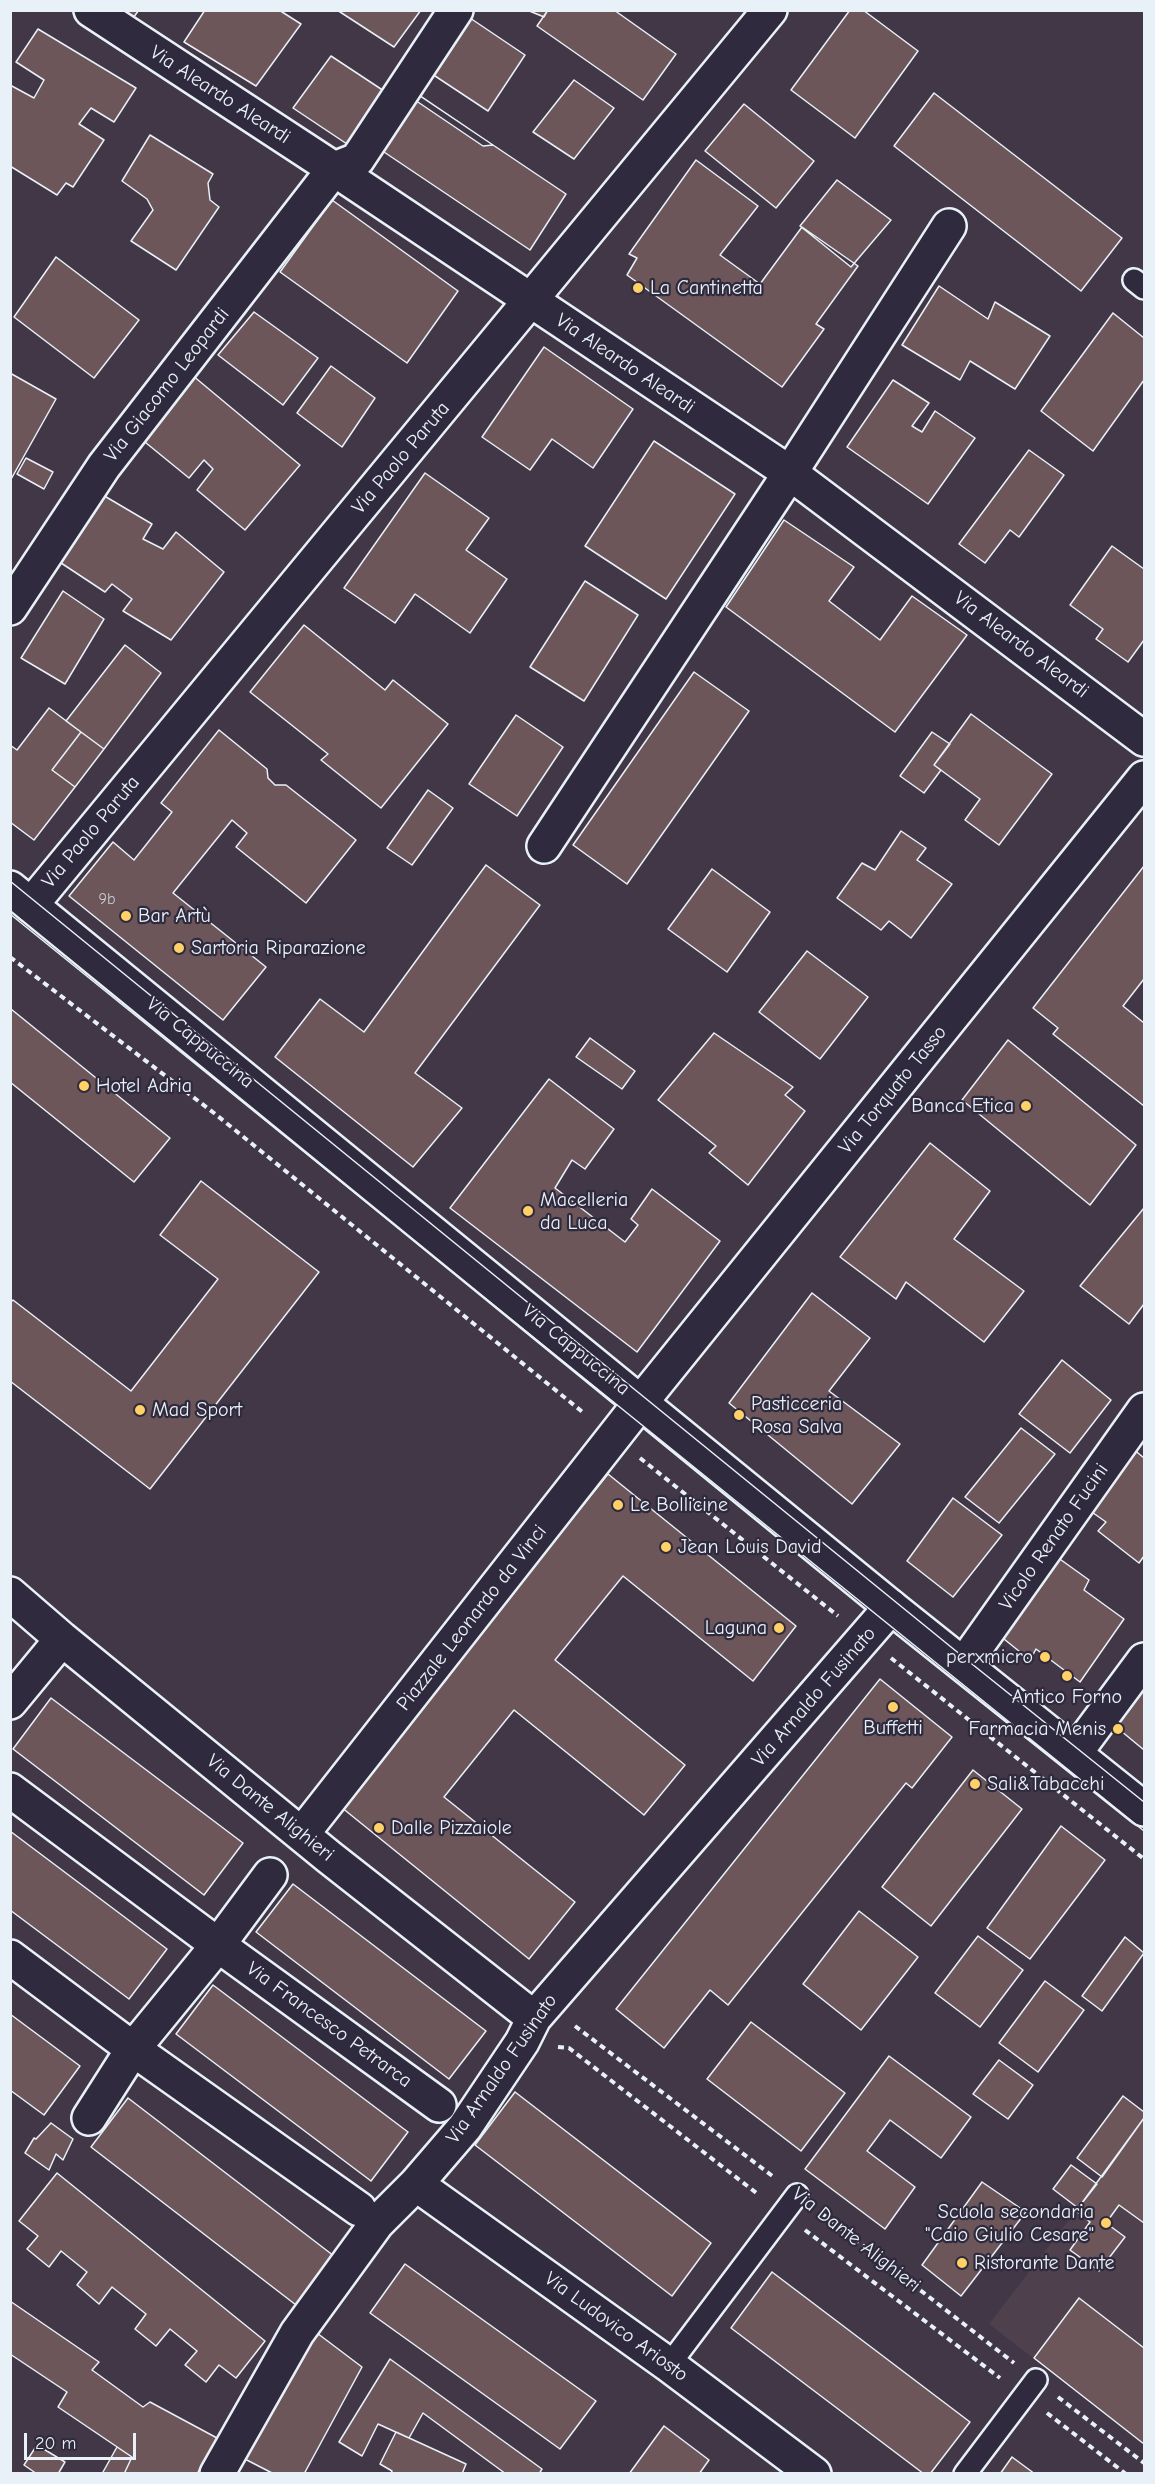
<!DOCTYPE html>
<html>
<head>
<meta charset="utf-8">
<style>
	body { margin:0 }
	#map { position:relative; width:1155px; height:2484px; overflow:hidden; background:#413746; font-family:"Comic Neue",sans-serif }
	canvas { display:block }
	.frame { position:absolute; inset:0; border:12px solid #e8f1f8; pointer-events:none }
	.scale { position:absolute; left:24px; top:2433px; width:112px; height:27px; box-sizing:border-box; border:3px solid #e8f1f8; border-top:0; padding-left:8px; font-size:18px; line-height:21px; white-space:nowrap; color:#e8f1f8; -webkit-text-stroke:4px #2f2a3d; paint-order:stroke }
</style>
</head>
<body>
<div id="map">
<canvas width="1155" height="2484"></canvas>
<div class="frame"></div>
<div class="scale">20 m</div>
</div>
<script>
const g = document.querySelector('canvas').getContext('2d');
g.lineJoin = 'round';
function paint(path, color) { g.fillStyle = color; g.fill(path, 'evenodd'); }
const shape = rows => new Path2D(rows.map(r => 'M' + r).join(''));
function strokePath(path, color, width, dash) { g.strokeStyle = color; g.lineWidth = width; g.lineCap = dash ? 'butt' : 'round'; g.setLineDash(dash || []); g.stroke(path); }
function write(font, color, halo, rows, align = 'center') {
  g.font = font + ' "Comic Neue",sans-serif'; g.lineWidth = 4.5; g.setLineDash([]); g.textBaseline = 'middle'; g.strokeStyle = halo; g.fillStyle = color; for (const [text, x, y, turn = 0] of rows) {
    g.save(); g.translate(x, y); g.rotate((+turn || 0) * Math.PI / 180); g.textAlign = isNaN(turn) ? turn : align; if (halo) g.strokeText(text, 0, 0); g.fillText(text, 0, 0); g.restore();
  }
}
const built = shape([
	[1144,2122,1144,2444,989,2324]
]);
const building = shape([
	[121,10,139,10,133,18,121,10],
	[205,10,279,10,301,24,256,86,184,42,205,10],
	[337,10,421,10,394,47,337,10],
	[527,10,548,10,544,17,527,10],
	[548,10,614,10,676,54,643,100,537,26,548,10],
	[850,10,863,10,918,51,855,138,791,90,850,10],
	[467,16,525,55,488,111,429,72,467,16],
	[38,29,136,88,114,122,91,108,79,124,104,140,73,187,66,183,57,195,10,166,10,85,34,98,44,80,16,62,38,29],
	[331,56,384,91,347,144,293,108,331,56],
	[574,80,614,108,574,159,533,132,574,80],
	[934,93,1122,238,1081,291,894,146,934,93],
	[417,94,566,194,530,250,381,150,417,94],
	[419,95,493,145,483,146,409,96,419,95],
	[744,104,814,161,776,208,705,151,744,104],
	[150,135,213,174,208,183,210,200,219,207,176,270,131,241,153,210,147,199,122,181,150,135],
	[696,160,758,206,720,255,760,284,802,227,858,266,816,324,824,329,782,387,627,275,637,258,629,254,696,160],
	[837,180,891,220,851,267,800,226,837,180],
	[332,200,458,291,407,363,280,272,332,200],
	[56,257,139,320,94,378,14,317,56,257],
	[939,286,988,319,995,302,1050,336,1015,389,970,361,960,380,902,345,939,286],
	[254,312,318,358,283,405,218,355,254,312],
	[1113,313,1144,338,1144,380,1093,451,1041,411,1113,313],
	[544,347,633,409,593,468,552,439,530,470,482,437,544,347],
	[331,366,375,398,342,447,297,413,331,366],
	[10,373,56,399,10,481,10,373],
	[192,375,300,465,245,530,197,490,213,469,204,460,189,478,140,438,192,375],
	[893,380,929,403,912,426,922,432,935,411,975,438,928,504,847,447,893,380],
	[654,441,735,494,666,599,585,546,654,441],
	[1029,450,1064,475,1019,537,1010,530,985,563,959,544,1029,450],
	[26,458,53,472,44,489,17,474,26,458],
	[425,473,489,518,466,550,507,579,470,633,415,594,395,623,344,588,425,473],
	[96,491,152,524,143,539,163,549,176,532,224,572,171,640,123,611,132,599,112,584,105,592,55,559,96,491],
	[784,520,854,567,829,601,880,640,912,596,967,635,895,732,726,607,784,520],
	[1112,546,1144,569,1144,640,1128,662,1096,639,1103,629,1070,605,1112,546],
	[585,581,638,615,584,701,530,667,585,581],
	[63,591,104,619,65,684,21,658,63,591],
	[304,625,385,690,393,680,448,724,381,808,321,760,328,754,250,692,304,625],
	[125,645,161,673,104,749,66,721,125,645],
	[694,672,749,711,627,884,573,845,694,672],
	[49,708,81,732,52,770,75,787,34,840,10,822,10,745,17,750,49,708],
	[971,714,1052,774,999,845,965,820,980,799,934,765,971,714],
	[516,715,563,747,517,816,469,784,516,715],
	[219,730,267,769,268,778,275,785,286,785,356,840,306,903,236,847,247,833,232,820,173,893,266,967,223,1020,69,896,113,842,134,860,172,812,161,803,219,730],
	[81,732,104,749,75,787,52,770,81,732],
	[932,732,950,744,934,765,941,770,924,793,900,776,932,732],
	[428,790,453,808,412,865,387,848,428,790],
	[901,831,926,848,917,860,952,884,911,938,889,921,881,930,837,898,862,863,875,870,901,831],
	[486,865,540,905,415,1073,462,1108,413,1167,275,1057,320,999,364,1032,486,865],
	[1144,866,1144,979,1123,1006,1144,1023,1144,1106,1053,1034,1058,1028,1033,1008,1144,866],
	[712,869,770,912,727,972,668,929,712,869],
	[807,951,868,997,820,1059,759,1012,807,951],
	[11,1009,170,1138,134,1182,10,1082,11,1009],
	[714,1033,793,1087,785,1095,805,1111,748,1185,709,1153,716,1146,658,1100,714,1033],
	[590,1038,635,1071,622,1089,576,1057,590,1038],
	[1008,1040,1136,1145,1090,1205,962,1100,1008,1040],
	[549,1079,614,1129,585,1169,572,1160,555,1188,625,1242,638,1225,631,1219,652,1189,720,1241,637,1352,450,1208,549,1079],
	[930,1143,990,1191,954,1239,1024,1291,984,1342,906,1282,896,1299,840,1257,930,1143],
	[201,1181,319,1272,150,1489,10,1381,10,1303,13,1300,131,1391,218,1279,160,1235,201,1181],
	[1144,1208,1144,1304,1129,1324,1080,1286,1144,1208],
	[812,1293,870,1338,829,1391,900,1444,852,1504,729,1403,812,1293],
	[1062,1360,1111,1400,1070,1453,1019,1414,1062,1360],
	[1021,1428,1055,1454,999,1523,965,1497,1021,1428],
	[1132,1448,1144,1458,1144,1556,1139,1563,1098,1531,1106,1522,1086,1508,1132,1448],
	[608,1474,796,1626,753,1681,623,1576,555,1660,685,1765,644,1815,514,1710,444,1797,575,1902,529,1959,341,1807,608,1474],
	[953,1498,1002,1535,953,1597,907,1561,953,1498],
	[1057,1557,1089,1580,1084,1590,1124,1619,1080,1682,1036,1649,1030,1660,999,1635,1057,1557],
	[1144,1676,1144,1750,1109,1721,1144,1676],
	[880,1679,952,1737,912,1788,906,1783,728,2005,710,1990,664,2048,616,2009,880,1679],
	[51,1698,243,1843,204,1895,13,1749,51,1698],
	[973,1770,1022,1809,931,1926,882,1887,973,1770],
	[1061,1826,1105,1860,1030,1959,987,1928,1061,1826],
	[10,1831,167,1949,129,1999,10,1910,10,1831],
	[293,1884,486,2031,449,2079,256,1932,293,1884],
	[859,1911,918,1957,861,2030,803,1984,859,1911],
	[978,1936,1023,1970,980,2027,935,1993,978,1936],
	[1125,1937,1144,1953,1102,2011,1082,1996,1125,1937],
	[1045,1981,1084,2010,1038,2072,999,2043,1045,1981],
	[213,1985,408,2132,371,2181,176,2034,213,1985],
	[10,2014,80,2066,44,2115,10,2090,10,2014],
	[751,2022,845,2093,801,2151,707,2079,751,2022],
	[889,2056,971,2117,941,2158,890,2120,867,2151,915,2187,885,2229,805,2169,889,2056],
	[999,2060,1033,2085,1008,2119,973,2094,999,2060],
	[515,2092,711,2243,672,2296,475,2145,515,2092],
	[1123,2096,1144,2112,1144,2118,1102,2177,1077,2158,1123,2096],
	[128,2098,334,2256,296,2305,91,2147,128,2098],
	[1144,2118,1144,2223,1119,2205,1106,2223,1125,2237,1099,2271,1070,2250,1090,2222,1076,2211,1144,2118],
	[51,2123,73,2139,63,2160,56,2154,49,2170,25,2153,34,2138,36,2139,51,2123],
	[1071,2165,1097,2184,1078,2208,1053,2189,1071,2165],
	[57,2173,265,2341,236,2378,219,2365,206,2382,185,2365,197,2351,170,2329,156,2346,135,2329,146,2314,112,2287,99,2304,77,2285,87,2272,61,2251,49,2267,27,2249,38,2236,19,2221,57,2173],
	[982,2182,1026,2212,961,2296,922,2265,982,2182],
	[405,2264,596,2401,560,2449,370,2313,405,2264],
	[772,2272,970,2422,930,2474,924,2474,731,2328,772,2272],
	[1079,2298,1144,2348,1144,2444,1034,2358,1079,2298],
	[10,2301,99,2362,92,2370,143,2407,150,2402,217,2438,197,2474,124,2474,132,2457,58,2407,67,2392,10,2354,10,2301],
	[313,2330,362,2367,304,2474,274,2474,241,2457,313,2330],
	[390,2359,542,2469,539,2474,506,2474,423,2413,409,2438,378,2424,362,2456,339,2442,390,2359],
	[664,2426,709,2460,699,2474,629,2474,664,2426],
	[396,2432,466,2464,462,2474,391,2474,392,2471,380,2464,396,2432],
	[37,2445,65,2462,58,2474,37,2474,24,2465,37,2445],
	[117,2447,132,2457,124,2474,105,2474,103,2472,117,2447],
	[1012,2457,1035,2474,1000,2474,1012,2457]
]);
const path = shape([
	[10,957,214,1113,585,1414],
	[640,1458,838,1616],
	[891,1658,1144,1859],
	[575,2026,775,2178],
	[558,2047,569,2048,759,2195],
	[821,2213,1014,2363],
	[805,2230,1000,2378],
	[1058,2397,1144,2463],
	[1047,2413,1126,2474]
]);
const lane = shape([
	[1134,280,1144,288],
	[669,2365,797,2195],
	[965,2474,1036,2380]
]);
const street = shape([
	[91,10,334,169,790,473,1144,739],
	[10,608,104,466,334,169,357,160,456,10],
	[544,846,790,473,949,226],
	[31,905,770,10],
	[10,1594,62,1639,329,1857,534,2018],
	[964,1664,1144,1410],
	[10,1702,62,1639],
	[1075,1753,1144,1660],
	[10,1790,218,1945,439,2105],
	[302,1834,641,1402,1144,778],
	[10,1957,133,2049,359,2209],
	[89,2118,133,2049,218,1945,270,1875],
	[416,2184,669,2365,814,2474],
	[217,2474,297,2333,377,2223,416,2184,465,2127,522,2042,534,2018,891,1607]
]);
const secondary = shape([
	[10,888,891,1607,1144,1809]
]);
const tram = shape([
	[10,881,967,1660,1144,1802],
	[10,914,1144,1831]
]);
const markers = [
	[638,288,6,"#ffd166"],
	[126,916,6,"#ffd166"],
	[179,948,6,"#ffd166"],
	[84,1086,6,"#ffd166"],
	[1026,1106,6,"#ffd166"],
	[528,1211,6,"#ffd166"],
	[140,1410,6,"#ffd166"],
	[739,1415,6,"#ffd166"],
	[618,1505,6,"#ffd166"],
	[666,1547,6,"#ffd166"],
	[779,1628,6,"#ffd166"],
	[1045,1657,6,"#ffd166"],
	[1067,1676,6,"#ffd166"],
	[893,1707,6,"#ffd166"],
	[1118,1729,6,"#ffd166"],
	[975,1784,6,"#ffd166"],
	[379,1828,6,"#ffd166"],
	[1106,2223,6,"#ffd166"],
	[962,2263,6,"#ffd166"]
];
const numberNames = [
	["9b",107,899]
];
const streetNames = [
	["Via Aleardo Aleardi",220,95,33],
	["Via Aleardo Aleardi",625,364,34],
	["Via Giacomo Leopardi",167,385,-52],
	["Via Paolo Paruta",401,458,-50],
	["Via Aleardo Aleardi",1021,645,37],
	["Via Paolo Paruta",91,832,-50],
	["Via Cappuccina",200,1043,39],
	["Via Torquato Tasso",893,1090,-51],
	["Via Cappuccina",576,1350,39],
	["Vicolo Renato Fucini",1054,1537,-55],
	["Piazzale Leonardo da Vinci",472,1618,-52],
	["Via Arnaldo Fusinato",814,1697,-49],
	["Via Dante Alighieri",270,1808,39],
	["Via Francesco Petrarca",329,2025,36],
	["Via Arnaldo Fusinato",502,2069,-55],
	["Via Dante Alighieri",856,2240,38],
	["Via Ludovico Ariosto",616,2327,36]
];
const poiNames = [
	["La Cantinetta",650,288],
	["Bar Artù",138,916],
	["Sartoria Riparazione",191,948],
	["Hotel Adria",96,1086],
	["Banca Etica",1014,1106,"right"],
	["Macelleria",540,1200],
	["da Luca",540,1223],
	["Pasticceria",751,1404],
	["Rosa Salva",751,1427],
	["Mad Sport",152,1410],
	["Le Bollicine",630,1505],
	["Jean Louis David",678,1547],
	["Laguna",767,1628,"right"],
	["perxmicro",1033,1657,"right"],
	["Antico Forno",1067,1697,"center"],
	["Buffetti",893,1728,"center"],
	["Farmacia Menis",1106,1729,"right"],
	["Sali&Tabacchi",987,1784],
	["Dalle Pizzaiole",391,1828],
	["Scuola secondaria",1094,2212,"right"],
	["\"Caio Giulio Cesare\"",1094,2235,"right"],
	["Ristorante Dante",974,2263]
];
paint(built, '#4e404c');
paint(building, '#6c565a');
strokePath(building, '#e8f1f8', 1.5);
strokePath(lane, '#e8f1f8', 26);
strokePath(street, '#e8f1f8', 38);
strokePath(secondary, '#e8f1f8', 38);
strokePath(path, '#e8f1f8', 4, [6, 4.5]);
strokePath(lane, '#2f2a3d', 21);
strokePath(street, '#2f2a3d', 33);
strokePath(secondary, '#2f2a3d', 33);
strokePath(tram, '#e8f1f8', 1.5);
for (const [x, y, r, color] of markers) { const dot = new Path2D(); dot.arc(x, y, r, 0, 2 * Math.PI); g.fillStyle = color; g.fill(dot); strokePath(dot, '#2f2a3d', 2); }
write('16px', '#c9cad0', null, numberNames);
write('20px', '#e8f1f8', '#2f2a3d', streetNames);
write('20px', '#e8f1f8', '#2f2a3d', poiNames, 'left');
</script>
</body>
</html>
